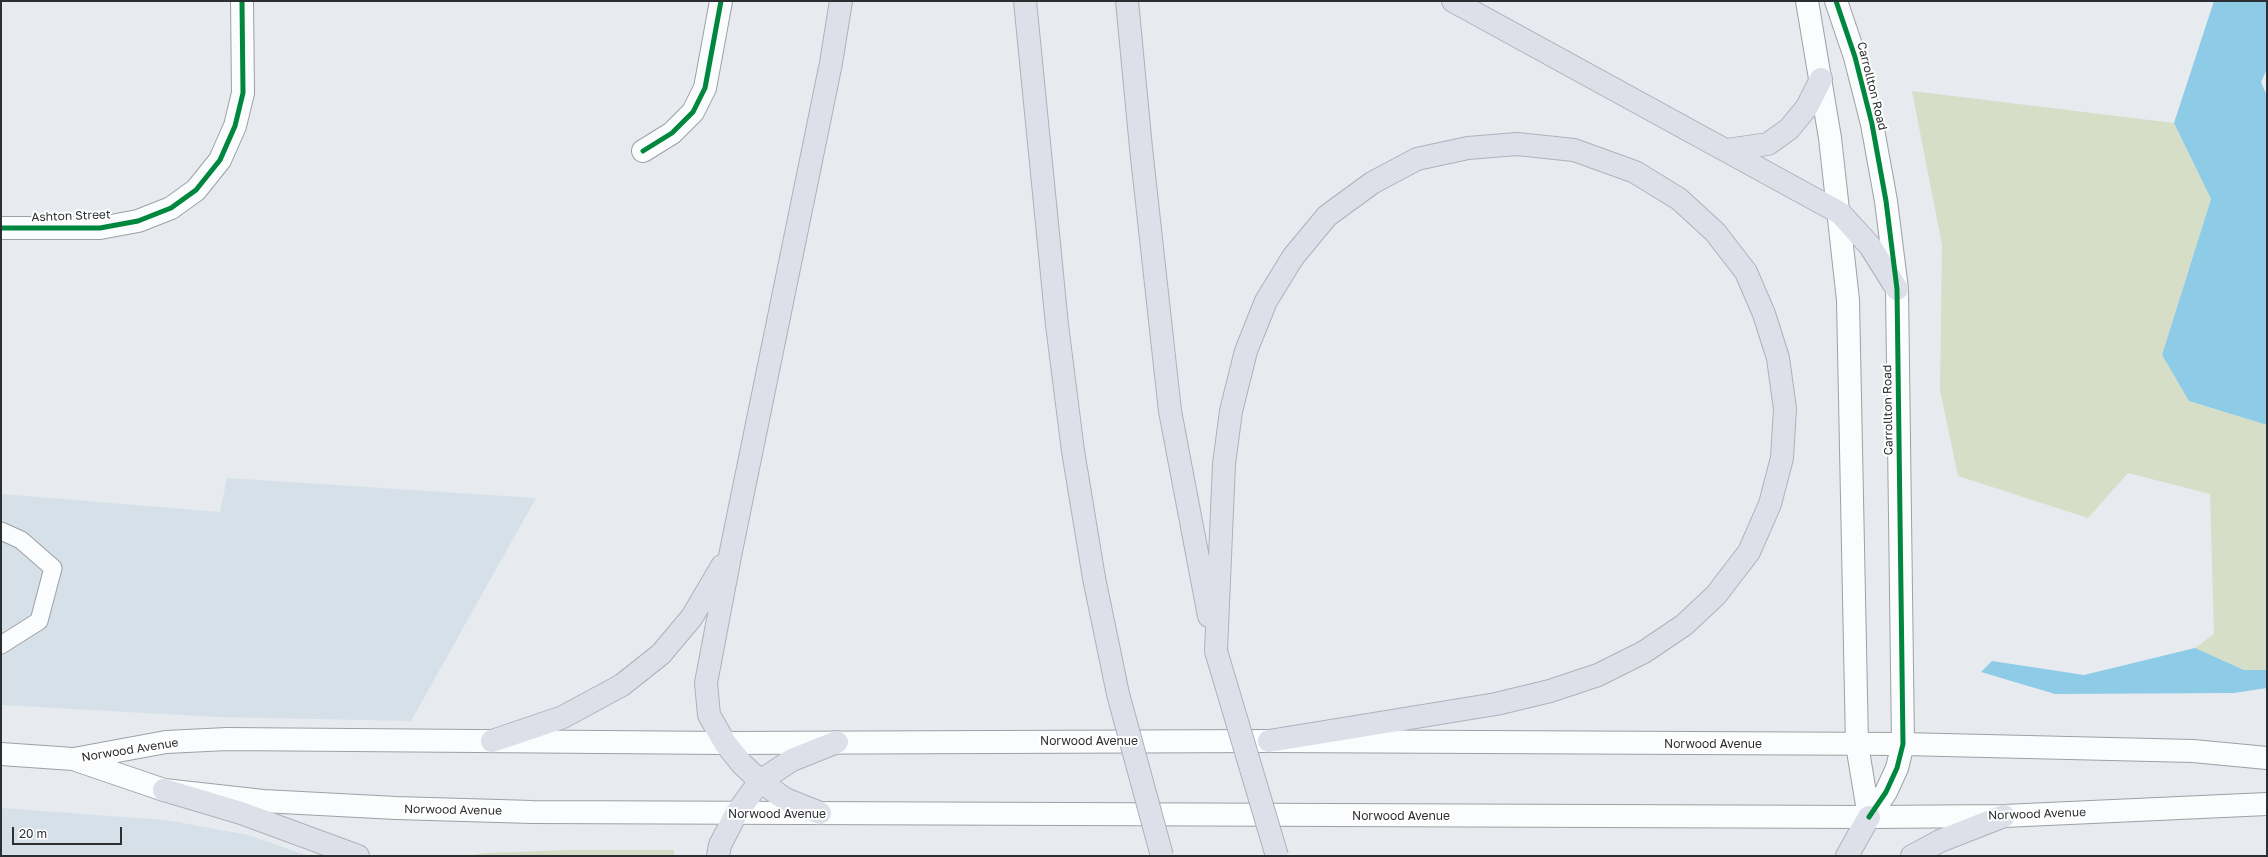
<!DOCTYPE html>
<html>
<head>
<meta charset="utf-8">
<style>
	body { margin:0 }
	#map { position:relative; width:2268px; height:857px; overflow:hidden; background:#e7ebf0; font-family:"Golos Text",sans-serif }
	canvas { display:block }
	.frame { position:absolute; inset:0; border:2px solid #2c2f32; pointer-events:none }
	.scale { position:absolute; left:12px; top:827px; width:110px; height:18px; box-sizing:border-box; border:2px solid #2c2f32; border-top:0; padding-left:5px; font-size:12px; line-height:14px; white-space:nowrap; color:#2c2f32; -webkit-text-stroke:3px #fff; paint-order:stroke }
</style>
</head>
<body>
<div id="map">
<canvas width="2268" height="857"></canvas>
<div class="frame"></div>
<div class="scale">20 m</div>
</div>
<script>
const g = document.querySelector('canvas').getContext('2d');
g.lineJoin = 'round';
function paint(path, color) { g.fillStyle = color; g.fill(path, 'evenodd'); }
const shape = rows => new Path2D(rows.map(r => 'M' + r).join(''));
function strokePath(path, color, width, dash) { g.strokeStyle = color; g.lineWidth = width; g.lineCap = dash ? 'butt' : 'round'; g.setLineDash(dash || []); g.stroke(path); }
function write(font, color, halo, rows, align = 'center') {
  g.font = font + ' "Golos Text",sans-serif'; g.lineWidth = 4; g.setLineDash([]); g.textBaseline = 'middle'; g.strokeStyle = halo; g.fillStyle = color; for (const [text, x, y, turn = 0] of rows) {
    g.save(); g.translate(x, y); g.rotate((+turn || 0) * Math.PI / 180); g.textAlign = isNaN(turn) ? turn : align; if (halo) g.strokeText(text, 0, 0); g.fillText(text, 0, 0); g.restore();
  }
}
const built = shape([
	[227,478,536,498,411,721,217,717,1,705,1,494,220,512],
	[1,808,166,820,248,835,309,856,1,856]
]);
const green = shape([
	[1912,91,2174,123,2211,199,2162,355,2189,401,2267,425,2267,670,2244,670,2195,648,2214,634,2210,494,2128,473,2088,518,1958,476,1940,390,1942,245],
	[569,850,674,850,674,856,463,856,486,853]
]);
const water = shape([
	[2214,1,2267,1,2267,69,2261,82,2267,96,2267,425,2189,401,2162,355,2211,199,2174,123],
	[2195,648,2244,670,2267,670,2267,688,2234,693,2055,694,1981,672,1992,661,2084,675]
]);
const lane = shape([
	[1,531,21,540,53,568,39,621,1,645]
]);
const street = shape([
	[1807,1,1830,138,1848,300,1857,745,1869,817],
	[1836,1,1855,57,1872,124,1886,201,1897,289,1903,744,1897,768,1886,792,1869,817],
	[643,151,672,133,693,112,705,88,721,1],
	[1,228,100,228,138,221,171,208,196,190,220,160,235,126,243,93,242,1]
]);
const secondary = shape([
	[1,754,73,759,164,790,263,801,396,808,532,812,1869,817,2004,816,2267,804],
	[74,759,166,742,227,739,725,743,1269,741,1903,744,2193,751,2267,758]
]);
const highway = shape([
	[1025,1,1057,325,1073,451,1094,578],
	[1127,1,1141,148,1170,411,1209,616],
	[1453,1,1840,213,1870,246,1897,289],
	[1727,150,1768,144,1789,129,1807,107,1821,79],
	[1216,651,1224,464,1231,411,1246,351,1266,301,1293,257,1327,216,1372,183,1417,159,1468,148,1517,144,1574,150,1635,172,1679,199,1715,232,1746,272,1764,314,1778,358,1785,409,1782,458,1770,504,1749,552,1716,595,1684,625,1644,652,1598,675,1550,691,1496,704,1269,741],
	[492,741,563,717,622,685,661,654,692,617,722,566],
	[164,790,241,813,358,856],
	[820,813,785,799,760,781,742,764,725,743,709,715,706,683,731,551,831,63,841,1],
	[718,856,720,845,736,814,760,781,792,760,837,742],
	[1847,856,1869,817],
	[1912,856,1940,841,2004,816]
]);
const highwayBridge = shape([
	[1094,578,1118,694,1162,856],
	[1216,651,1277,856]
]);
const cycleway = shape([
	[1836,1,1855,57,1872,124,1886,201,1897,289,1903,744,1897,768,1886,792,1869,817],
	[643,151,672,133,693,112,705,88,721,1],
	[1,228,100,228,138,221,171,208,196,190,220,160,235,126,243,93,242,1]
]);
const streetNames = [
	["Carrollton Road",1872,86,76],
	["Ashton Street",71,216,-2],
	["Carrollton Road",1888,410,-91],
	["Norwood Avenue",1089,741],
	["Norwood Avenue",1713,744],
	["Norwood Avenue",130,750,-9],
	["Norwood Avenue",453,810,1],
	["Norwood Avenue",777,814],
	["Norwood Avenue",2037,814,-2],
	["Norwood Avenue",1401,816]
];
paint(built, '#d6e0e9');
paint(green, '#d6dec7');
paint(water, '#8dcbe6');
strokePath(lane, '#9da0a4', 19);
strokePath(street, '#9da0a4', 24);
strokePath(secondary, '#9da0a4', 24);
strokePath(highway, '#adb1bc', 24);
strokePath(lane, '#fbfcfd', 17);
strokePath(street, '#fbfcfd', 22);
strokePath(secondary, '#fbfcfd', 22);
strokePath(highway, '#dee0e9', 22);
strokePath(highwayBridge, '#adb1bc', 24, []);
strokePath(highwayBridge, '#dee0e9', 22);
strokePath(cycleway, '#00873e', 5);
write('12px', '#2c2f32', '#fff', streetNames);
</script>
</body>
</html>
